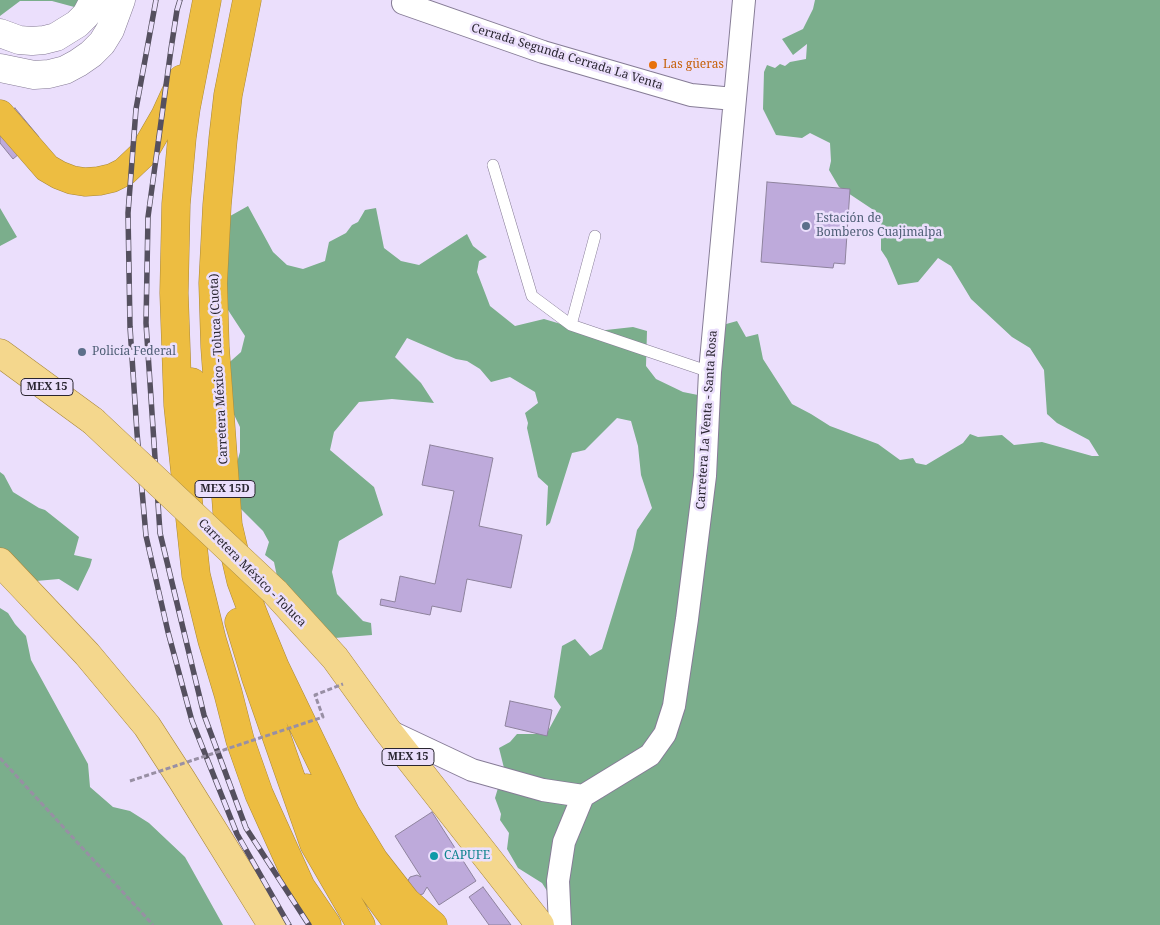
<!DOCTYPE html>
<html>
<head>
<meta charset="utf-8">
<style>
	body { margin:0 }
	canvas { display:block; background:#ebdffc }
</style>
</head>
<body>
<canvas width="1160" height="925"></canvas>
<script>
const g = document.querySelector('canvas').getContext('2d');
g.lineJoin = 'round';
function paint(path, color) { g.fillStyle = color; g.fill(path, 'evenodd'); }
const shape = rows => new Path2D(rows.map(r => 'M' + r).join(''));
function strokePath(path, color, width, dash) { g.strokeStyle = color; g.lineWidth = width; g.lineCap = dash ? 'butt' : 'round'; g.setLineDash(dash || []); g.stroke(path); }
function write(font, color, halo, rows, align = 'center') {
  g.font = font + ' "Noto Serif",serif'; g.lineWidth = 5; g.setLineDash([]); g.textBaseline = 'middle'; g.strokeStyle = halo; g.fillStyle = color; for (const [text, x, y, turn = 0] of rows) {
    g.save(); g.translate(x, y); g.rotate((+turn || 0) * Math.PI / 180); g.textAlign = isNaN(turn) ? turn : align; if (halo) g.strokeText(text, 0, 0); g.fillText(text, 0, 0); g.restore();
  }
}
const forest = shape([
	[0,0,85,0,78,8,52,1,20,1,0,16],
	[815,0,1160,0,1160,925,557,925,551,897,542,883,518,868,507,849,509,833,500,820,501,814,495,798,504,768,499,748,510,742,517,734,535,734,548,731,561,707,554,697,562,646,575,639,590,656,602,649,633,549,637,530,652,508,641,475,638,446,631,421,617,418,585,450,572,453,550,523,546,526,548,486,538,477,527,428,528,423,525,413,538,403,535,392,510,377,491,382,480,369,467,361,456,359,407,338,395,357,421,383,434,403,392,399,359,402,334,432,330,450,374,487,383,515,339,541,332,572,337,594,363,621,371,623,372,635,322,639,280,591,274,562,265,555,269,542,263,531,238,506,232,480,240,452,240,427,219,384,223,368,241,352,245,336,215,290,223,220,248,206,273,252,287,265,303,269,325,261,329,242,346,233,352,225,358,222,365,210,376,208,384,248,401,261,419,265,467,234,473,246,487,257,479,261,477,272,490,306,515,326,544,319,588,332,633,327,647,331,646,366,656,379,683,392,698,395,716,365,719,326,737,321,746,337,758,334,763,359,792,404,811,414,830,426,878,444,900,460,913,458,916,463,926,465,963,443,970,434,978,437,1002,435,1014,445,1042,442,1092,456,1099,456,1089,440,1057,423,1047,414,1044,370,1030,348,1012,337,971,299,951,266,938,258,918,282,898,285,887,259,881,250,881,225,878,213,839,187,829,170,831,161,830,143,810,133,802,138,776,135,763,109,764,72,767,65,775,68,780,64,785,66,790,62,806,59,807,44,793,55,782,39,803,29,813,9],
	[0,208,17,237,0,246],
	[0,472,4,475,13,492,39,508,45,510,79,537,74,555,92,559,90,566,78,591,59,579,36,581,0,551],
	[0,608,8,613,15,624,26,636,31,660,88,764,90,787,113,807,130,811,149,823,185,857,223,925,0,925]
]);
const building = shape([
	[15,108,39,137,13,159,0,143,0,120,15,108],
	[767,182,850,189,845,264,834,263,833,268,761,262,767,182],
	[430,445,493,458,479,526,522,535,511,588,467,579,461,612,432,606,430,615,380,605,381,599,395,602,400,576,435,584,454,491,422,485,430,445],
	[510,701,552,710,547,736,505,726,510,701],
	[432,812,476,881,439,905,427,887,423,894,415,896,406,884,410,877,417,875,421,877,395,836,432,812],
	[483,887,511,925,489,925,469,897,483,887]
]);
const path = shape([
	[0,758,153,925]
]);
const service = shape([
	[493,165,532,296,571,325,710,372],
	[571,325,595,236]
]);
const minor = shape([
	[403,3,543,52,691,95,734,99],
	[387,730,472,770,543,790,583,796],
	[583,796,650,755,665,734,674,706,687,619,705,476,710,372,744,0],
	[560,925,558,881,564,842,583,796]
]);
const tertiary = shape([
	[0,33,19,40,32,41,44,40,56,37,77,24,86,15,94,0],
	[0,68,34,75,49,74,65,70,78,63,91,54,102,43,110,30,121,0]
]);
const primary = shape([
	[0,353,93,421],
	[0,562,87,654,147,726,182,780,272,925],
	[275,592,335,658,387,730,540,925]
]);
const motorway = shape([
	[207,0,186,108,182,137,176,204,174,293,178,405,196,575,212,640,228,693,240,740,259,794,301,887,327,925],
	[247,0,228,95,223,139,217,205,213,283,215,347,228,525,241,581,254,616,275,667,346,814,374,860,406,901,433,925],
	[0,114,47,168,59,175,72,180,85,182,99,181,112,178,124,172,143,154,165,116,182,79],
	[192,382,209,480],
	[239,622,256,678,314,844,361,925],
	[307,788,348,856,399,925]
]);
const rail = shape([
	[156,0,136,109,128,213,130,327,137,433,146,536,168,632,192,721,237,834,289,925],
	[180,0,177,10,171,49,148,217,146,323,160,533,204,715,246,828,309,925]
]);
const pathBridge = shape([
	[130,781,323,717,315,695,343,684]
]);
const primaryBridge = shape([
	[93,421,275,592]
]);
const markers = [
	[653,65,5,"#e8710a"],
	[806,226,5,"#5c6f8a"],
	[82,352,5,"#5c6f8a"],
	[434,856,5,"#0f9aa8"]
];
const shields = [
	[47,387,52],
	[225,489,60],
	[408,757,52]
];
const shieldNames = [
	["MEX 15",47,387],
	["MEX 15D",225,489],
	["MEX 15",408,757]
];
const streetNames = [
	["Cerrada Segunda Cerrada La Venta",567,57,17],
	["Carretera México - Toluca (Cuota)",219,369,-93],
	["Carretera La Venta - Santa Rosa",707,420,-86],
	["Carretera México - Toluca",252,573,45]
];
const foodNames = [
	["Las güeras",663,65]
];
const serviceNames = [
	["Estación de",816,219],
	["Bomberos Cuajimalpa",816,233],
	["Policía Federal",92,352]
];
const cultureNames = [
	["CAPUFE",444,856]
];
paint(forest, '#7bae8c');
paint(building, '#beaadb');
strokePath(building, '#8e839d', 1);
strokePath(service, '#867c96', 12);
strokePath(minor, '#867c96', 24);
strokePath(tertiary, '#867c96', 29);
strokePath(primary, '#a9883b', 29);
strokePath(motorway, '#a9883b', 29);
strokePath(path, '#988fa4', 3, [5, 2.5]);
strokePath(service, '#fff', 11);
strokePath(minor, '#fff', 22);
strokePath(tertiary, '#fff', 28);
strokePath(primary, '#f4d78d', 28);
strokePath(motorway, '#edbd41', 28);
strokePath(rail, '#55505f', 5.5);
strokePath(rail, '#ebdffc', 4, [11]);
strokePath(primaryBridge, '#a9883b', 29, []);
strokePath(pathBridge, '#988fa4', 3, [5, 2.5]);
strokePath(primaryBridge, '#f4d78d', 28);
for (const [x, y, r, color] of markers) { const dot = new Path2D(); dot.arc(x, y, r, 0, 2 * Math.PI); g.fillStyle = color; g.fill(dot); strokePath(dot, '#ebdffc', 2); }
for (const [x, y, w] of shields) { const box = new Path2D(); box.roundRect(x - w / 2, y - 8.5, w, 17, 4); g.fillStyle = '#ebdffc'; g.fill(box); strokePath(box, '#2a2631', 1); }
write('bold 11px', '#2a2631', null, shieldNames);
write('12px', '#2a2631', '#ebdffc', streetNames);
write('12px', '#c56008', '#ebdffc', foodNames, 'left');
write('12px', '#4e5e75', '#ebdffc', serviceNames, 'left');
write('12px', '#0d838f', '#ebdffc', cultureNames, 'left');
</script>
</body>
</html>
